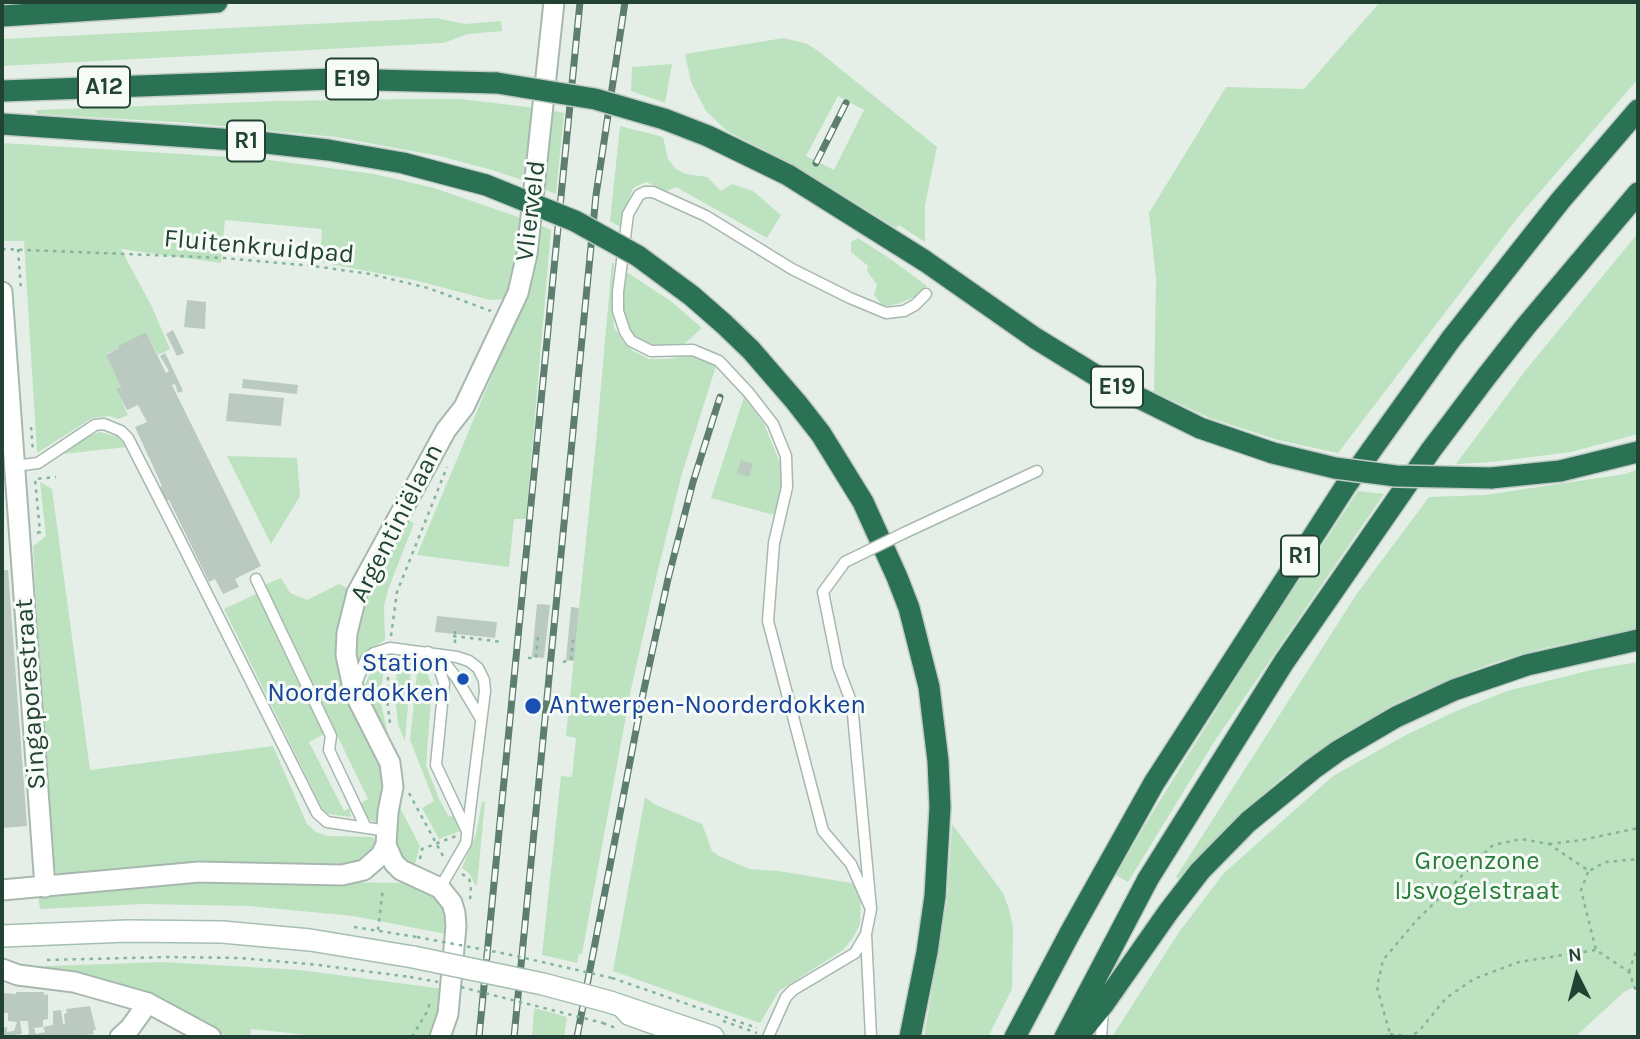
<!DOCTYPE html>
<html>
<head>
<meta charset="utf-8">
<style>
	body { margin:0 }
	#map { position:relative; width:1640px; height:1039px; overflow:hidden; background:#e5efe8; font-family:Karla,sans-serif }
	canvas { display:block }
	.frame { position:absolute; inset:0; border:4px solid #224333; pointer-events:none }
	.north { position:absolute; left:1542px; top:941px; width:70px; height:70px; -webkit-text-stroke:5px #f6fbf8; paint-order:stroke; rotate:354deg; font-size:19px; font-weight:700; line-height:28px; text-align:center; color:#224333 }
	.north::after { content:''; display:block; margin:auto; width:24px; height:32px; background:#224333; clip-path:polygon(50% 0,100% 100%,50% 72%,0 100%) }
</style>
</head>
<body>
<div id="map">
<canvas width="1640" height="1039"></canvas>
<div class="frame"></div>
<div class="north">N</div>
</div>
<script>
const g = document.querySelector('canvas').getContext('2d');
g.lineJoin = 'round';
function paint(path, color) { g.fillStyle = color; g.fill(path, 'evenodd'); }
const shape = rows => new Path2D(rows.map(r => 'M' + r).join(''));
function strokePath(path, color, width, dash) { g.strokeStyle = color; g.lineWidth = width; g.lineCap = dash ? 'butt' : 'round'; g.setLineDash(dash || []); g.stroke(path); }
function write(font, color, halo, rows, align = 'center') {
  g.font = font + ' Karla,sans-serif'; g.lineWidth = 6; g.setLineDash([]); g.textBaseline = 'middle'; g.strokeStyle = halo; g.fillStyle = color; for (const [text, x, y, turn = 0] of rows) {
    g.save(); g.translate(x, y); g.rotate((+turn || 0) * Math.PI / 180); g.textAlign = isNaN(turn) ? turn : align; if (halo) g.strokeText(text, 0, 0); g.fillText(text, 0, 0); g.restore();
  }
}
const green = shape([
	[1380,2,1638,2,1638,79,1518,217,1338,453,1278,440,1210,418,1154,392,1156,279,1149,213,1226,87,1304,89],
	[436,18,465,24,501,21,502,31,468,34,443,43,2,66,2,39],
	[784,38,807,44,817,50,937,147,925,205,925,242,899,225,896,228,794,165,727,131,706,111,691,82,685,54],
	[838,96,864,110,834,170,806,156],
	[672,64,665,103,631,91,632,67],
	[415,99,460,99,536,108,528,182,492,170,439,156,336,137,191,123,37,114,36,110,278,101],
	[549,110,564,113,556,194,542,188],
	[620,126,663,137,668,159,676,169,686,174,707,177,721,191,732,184,753,191,781,215,767,238,676,187,666,191,646,182,633,188,620,227,610,221],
	[2,143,262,159,374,174,434,188,524,219,513,290,504,299,490,300,414,280,320,262,322,229,225,220,221,263,121,249,152,307,170,349,158,355,146,332,118,346,119,348,106,354,121,387,117,390,128,415,118,419,109,416,92,418,37,453,24,241,2,241],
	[538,224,551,230,526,519,514,519,509,567,417,555,523,301],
	[1638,233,1638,434,1571,452,1492,462,1456,464,1525,371],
	[858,238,889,258,927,286,916,296,900,303,888,306,881,304,874,295,877,285,867,271,868,266,851,252,851,242],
	[612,262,614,264,612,293,614,327,624,343,633,351,649,359,668,359,691,355,699,357,716,366,681,477,657,574,631,689,582,954,579,954,577,963,542,955,561,776,572,777,576,738,566,736,596,442],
	[625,271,672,302,702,328,683,345,654,347,638,340,628,328,623,311],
	[744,397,764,424,783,470,784,484,774,515,711,498],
	[100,432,118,437,127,447,63,454,89,436],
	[227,456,297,458,300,496,271,544],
	[1638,469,1638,629,1544,648,1493,663,1447,680,1392,705,1289,772,1253,803,1180,880,1176,877,1356,595,1429,497,1485,495,1625,474],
	[40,482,52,489,90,770,273,746,307,824,316,832,328,836,372,837,376,841,375,848,363,862,350,867,62,877,57,874,51,861,33,546,46,536],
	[1358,491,1384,494,1214,742,1128,882,1116,875,1146,823,1257,644],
	[407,520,414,523,388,590,384,606,385,640,365,652,356,666,354,635,364,596],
	[281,578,290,593,307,600,339,584,347,588,340,632,381,757,385,778,381,820,374,822,368,819,361,803,368,799,264,585],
	[258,593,326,733,309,742,344,811,350,808,351,817,327,814,323,810,224,609],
	[398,657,412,659,405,741,398,724,395,697],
	[385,659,380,699,390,744,365,695,364,687,374,664],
	[418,662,427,673,432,686,426,765,439,799,449,817,453,815,460,831,439,839,422,808,434,801,410,740],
	[1638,662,1638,985,1624,992,1575,1037,1112,1037,1179,932,1224,873,1333,776,1404,736,1454,712,1507,691,1591,670],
	[645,797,654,804,702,824,712,851,719,856,749,869,778,871,851,883,861,893,860,924,853,938,843,950,779,991,760,1023,613,971],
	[397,802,420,846,414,867,402,859,394,839],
	[482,802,485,802,477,885,475,885,470,874,462,868,476,834],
	[952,824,1003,893,1009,909,1013,928,1012,989,988,1037,924,1037,947,901],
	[186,881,411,883,421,886,436,897,447,919,446,934,353,916,249,906,144,904,40,909,38,894],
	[164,962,300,970,444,989,439,1020,431,1037,328,1037,251,1029,250,1037,229,1037,170,1005,20,967],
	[534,1008,567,1017,564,1037,532,1037]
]);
const building = shape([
	[187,300,206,302,205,329,184,327],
	[173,330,184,353,177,356,166,334],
	[146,332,166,373,169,371,160,356,165,353,170,363,183,391,178,393,175,384,172,385,261,566,235,579,239,587,223,594,215,579,209,582,169,500,166,501,159,488,162,486,135,427,147,422,138,405,127,410,116,389,121,387,106,355,119,348,118,346],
	[243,379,298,385,297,394,242,388],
	[229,393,284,398,281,426,226,421],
	[741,460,753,464,749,477,737,473],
	[2,570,8,570,27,826,2,828],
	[537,604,550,605,544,658,532,657],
	[571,607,579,608,574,661,566,660],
	[437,616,497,622,495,638,435,632],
	[16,992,44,992,44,995,48,994,48,1019,43,1020,43,1027,34,1028,36,1034,45,1032,43,1027,53,1025,53,1011,61,1010,63,1024,65,1024,64,1014,67,1013,66,1009,90,1006,96,1030,93,1030,94,1034,73,1037,20,1037,29,1034,28,1021,20,1021,22,1034,2,1037,2,1028,7,1027,7,1032,14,1031,17,1022,8,1021,8,1013,2,1013,2,993,16,994]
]);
const path = shape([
	[2,249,224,258,313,266,370,274,428,288,491,311],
	[18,249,21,291],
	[31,427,33,451],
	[37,533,40,532,35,479,56,477],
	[391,636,397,592,447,467],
	[453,636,502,642],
	[455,643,455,627],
	[528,658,536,658,538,636],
	[389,660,387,698,390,723],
	[563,662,571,660,573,640],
	[409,793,444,858],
	[1549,844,1582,840,1638,828],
	[420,859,422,849,456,836],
	[1588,872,1581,890,1596,950,1629,972,1638,997],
	[462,874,469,879,471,885,470,902],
	[354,927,417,937],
	[378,930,383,888],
	[47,960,169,957,240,958,318,965,410,977],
	[1629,972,1638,945],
	[612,978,757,1028],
	[723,1021,757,1033],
	[603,1023,616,1028],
	[1390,1034,1410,1037,1420,1030,1446,998,1474,979,1519,962,1596,950],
	[412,1037,428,1010,430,1000],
	[1385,1037,1390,1034,1377,987,1383,960,1416,921,1493,845,1521,839,1549,844,1589,871,1605,862,1638,859]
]);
const lane = shape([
	[15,466,38,463,95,425,104,424,121,431,128,438,179,538,317,813,327,822,388,831],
	[904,533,1037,471],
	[256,579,331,736,329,750,366,828],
	[428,652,437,662,444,683,436,765,467,831],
	[435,656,443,661,456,677,481,719],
	[356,684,366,659,374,653,390,648,457,657,469,661,478,668,484,680,485,691,466,843,440,888],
	[871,909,851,864,823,831,768,621,774,543,787,487,786,456,773,424,749,393,719,361,693,350,651,351,631,341,625,332,618,311,618,292,628,214,639,195,645,192,653,192,706,216,792,269,850,298,886,313,904,311,915,305,926,294],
	[866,934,871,1037],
	[618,1010,626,1019,676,1037],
	[768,1037,786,997,793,990,855,953,866,934,871,909,852,704,838,667,823,592,845,562],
	[1101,1037,1103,1010]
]);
const street = shape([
	[2,292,45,887],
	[386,845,394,863,401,870,440,888,452,903,455,913,456,926,448,1014,440,1037],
	[2,890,199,872,342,875,364,870,381,855,386,845,388,812,393,787,390,763,354,692,346,655,347,633,357,593,446,430,464,407,518,293,527,254,554,2],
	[2,969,18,975,74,982,148,1003,211,1037],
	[120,1037,130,1028,148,1003]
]);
const secondary = shape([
	[2,936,127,931,222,932,310,940,413,957],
	[610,1002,713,1037]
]);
const highway = shape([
	[2,16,217,2],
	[2,91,333,79,497,83],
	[664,119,708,136,788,175,925,261,1035,338,1105,381,1200,428,1273,453],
	[2,124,249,141,328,150,403,163,486,185],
	[638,256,692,296,724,324,751,350,796,402,821,434,863,502,897,577,909,608,929,687,938,761,940,807,935,896,927,952,910,1037],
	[1491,478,1560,471,1638,452],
	[1015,1037,1070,933,1154,783,1345,487,1451,339,1560,201,1638,110],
	[1065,1037,1148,879,1284,662,1431,450,1486,377,1526,326,1638,193],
	[1077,1037,1103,1005,1169,911,1200,871,1248,822,1313,769,1338,751,1396,717,1454,690,1527,665,1638,640]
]);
const rail = shape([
	[816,163,846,103],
	[479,1037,580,2],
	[514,1037,596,195,625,2],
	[577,1037,643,694,668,579,693,482,720,397]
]);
const pathBridge = shape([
	[417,937,507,954,612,978],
	[410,977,438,982],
	[461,987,603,1023]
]);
const laneBridge = shape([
	[845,562,904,533]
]);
const secondaryBridge = shape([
	[413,957,543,984,610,1002]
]);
const highwayBridge = shape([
	[497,83,595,99,664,119],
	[486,185,575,221,638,256],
	[1273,453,1335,468,1396,476,1491,478]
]);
const markers = [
	[463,679,7,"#1a4fb4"],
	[533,706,9,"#1a4fb4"]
];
const shields = [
	[352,79,52],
	[104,87,52],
	[246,141,38],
	[1117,387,52],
	[1300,556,38]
];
const shieldNames = [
	["E19",352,79],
	["A12",104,87],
	["R1",246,141],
	["E19",1117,387],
	["R1",1300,556]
];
const streetNames = [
	["Vlierveld",531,211,-83],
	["Fluitenkruidpad",259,247,5],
	["Argentiniëlaan",397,523,-63],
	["Singaporestraat",31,694,-94]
];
const transitNames = [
	["Station",449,664],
	["Noorderdokken",449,694],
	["Antwerpen-Noorderdokken",549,706,"left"]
];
const parkNames = [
	["Groenzone",1477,862],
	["IJsvogelstraat",1477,892]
];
paint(green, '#bde2bf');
paint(building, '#bacac1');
strokePath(lane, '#a7b8ae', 13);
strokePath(street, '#a7b8ae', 23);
strokePath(secondary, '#a5bfb1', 24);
strokePath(highway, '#c1cac6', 24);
strokePath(path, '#83b59b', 2.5, [3.5, 5]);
strokePath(lane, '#fff', 10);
strokePath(street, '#fff', 19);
strokePath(secondary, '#fff', 21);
strokePath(highway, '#2b7254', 21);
strokePath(rail, '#5d7e6e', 7);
strokePath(rail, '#f6fbf8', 4.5, [13]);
strokePath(laneBridge, '#a7b8ae', 13, []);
strokePath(secondaryBridge, '#a5bfb1', 24, []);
strokePath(highwayBridge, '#c1cac6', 24, []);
strokePath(pathBridge, '#83b59b', 2.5, [3.5, 5]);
strokePath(laneBridge, '#fff', 10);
strokePath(secondaryBridge, '#fff', 21);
strokePath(highwayBridge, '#2b7254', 21);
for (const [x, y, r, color] of markers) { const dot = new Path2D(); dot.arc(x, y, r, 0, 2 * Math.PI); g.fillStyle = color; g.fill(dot); strokePath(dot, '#f6fbf8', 2.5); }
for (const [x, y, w] of shields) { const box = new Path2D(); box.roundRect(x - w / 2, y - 20.5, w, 41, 5); g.fillStyle = '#f6fbf8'; g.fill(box); strokePath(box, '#224333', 2); }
write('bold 24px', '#224333', null, shieldNames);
write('26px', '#224333', '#f6fbf8', streetNames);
write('26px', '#164399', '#f6fbf8', transitNames, 'right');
write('26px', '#297e37', '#f6fbf8', parkNames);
</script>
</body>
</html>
